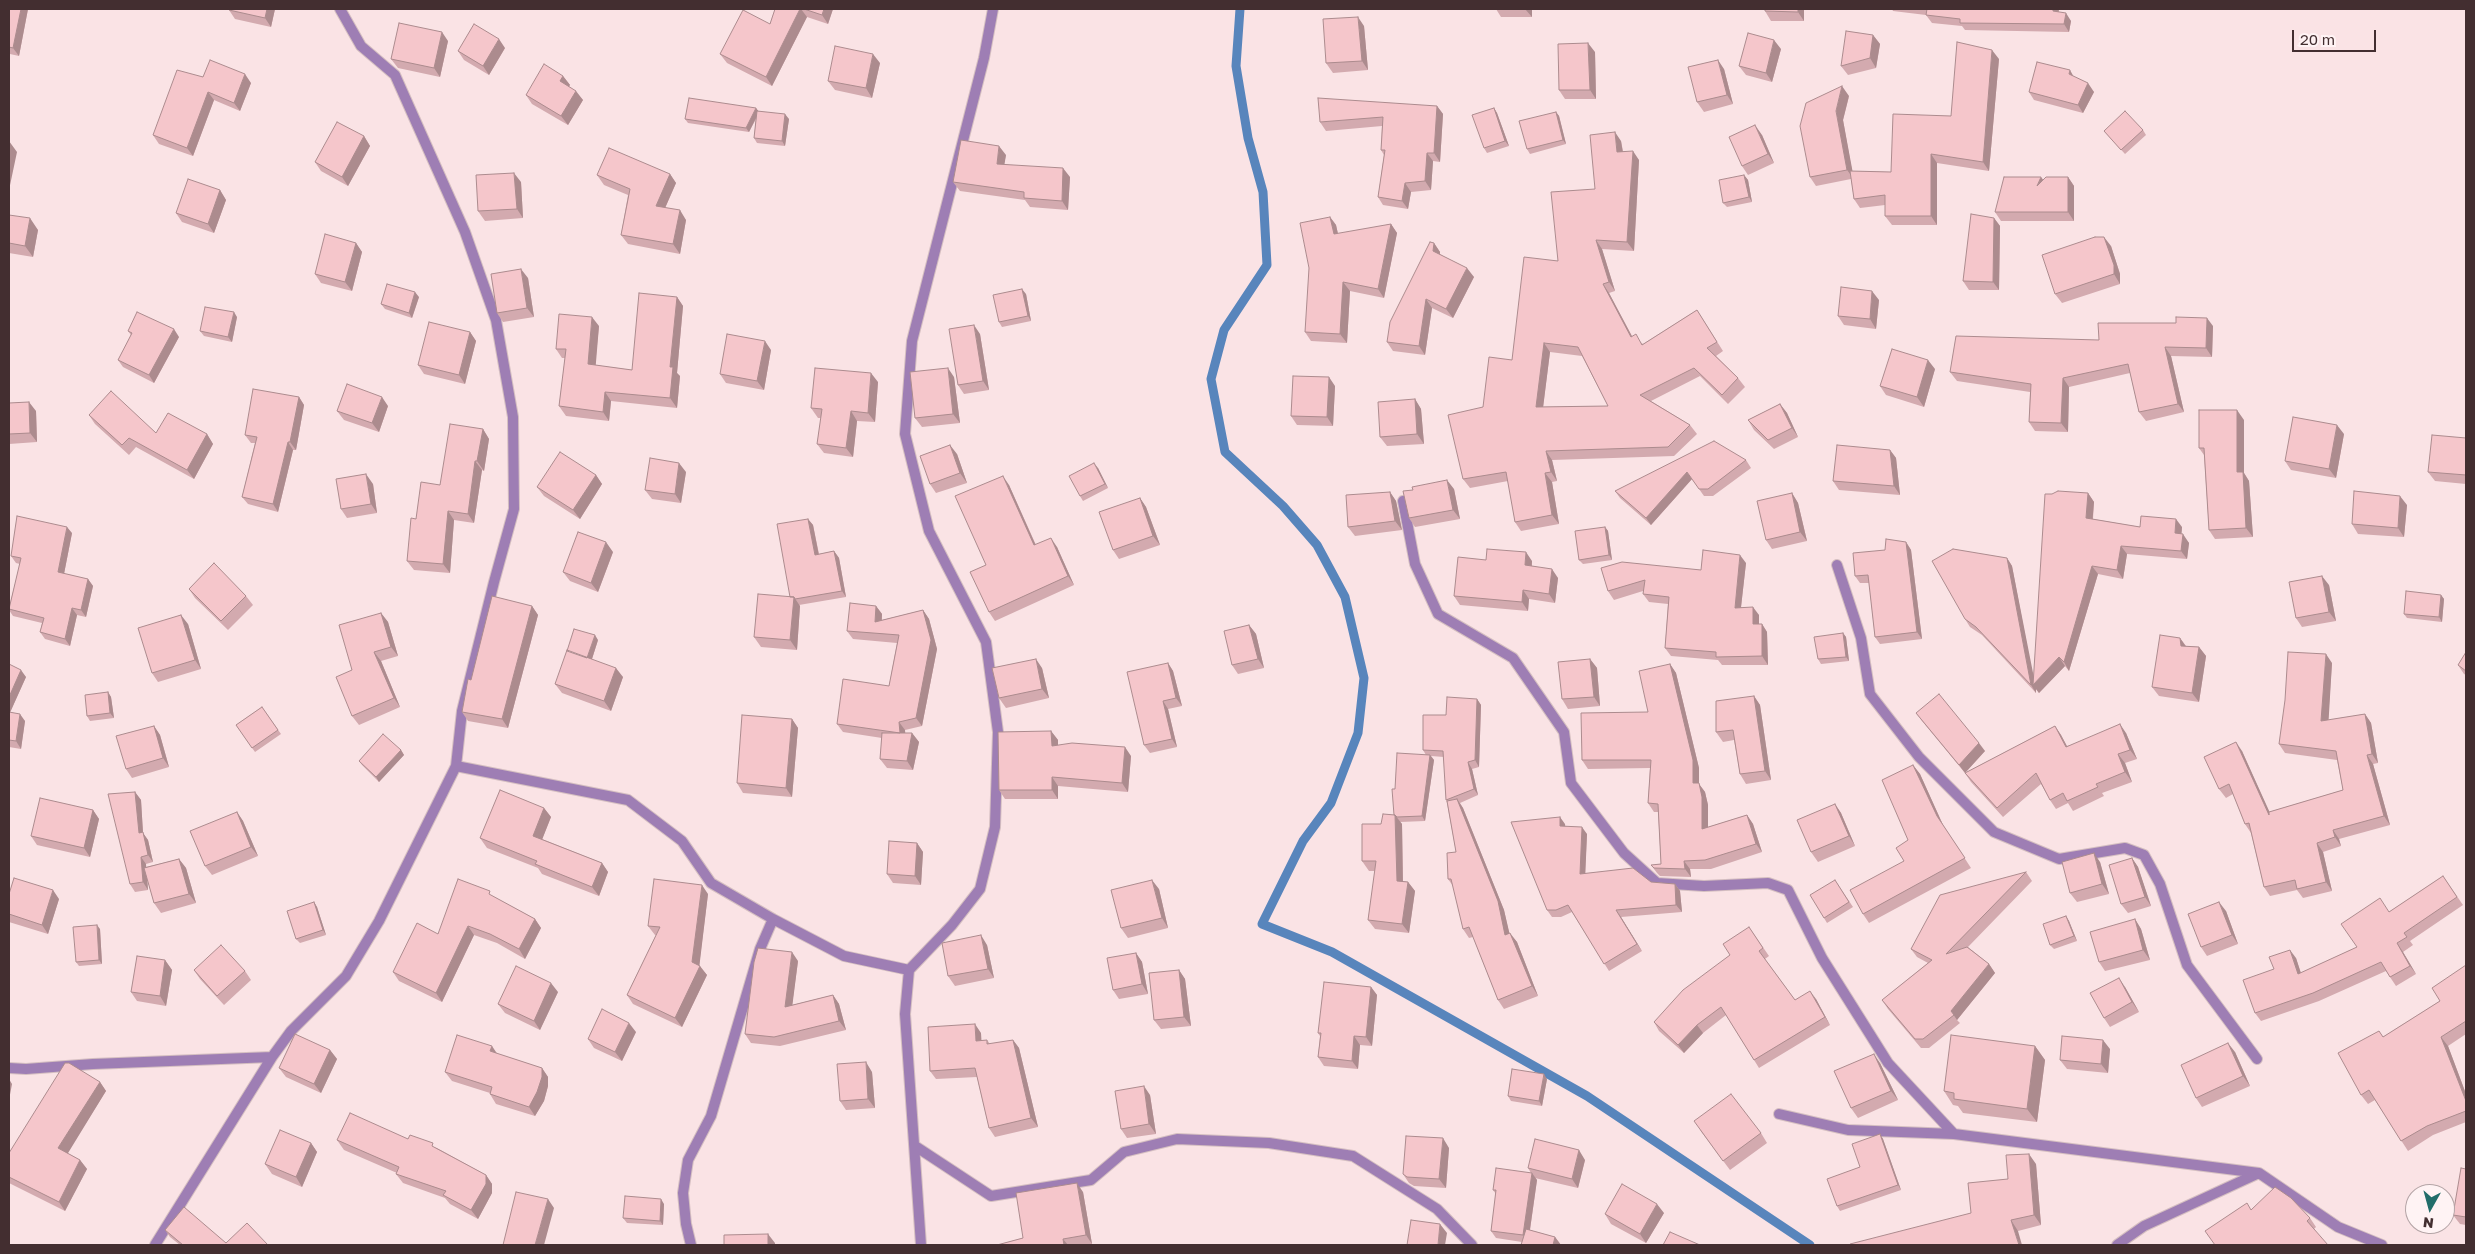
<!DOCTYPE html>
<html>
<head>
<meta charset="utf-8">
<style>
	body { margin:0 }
	#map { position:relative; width:2475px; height:1254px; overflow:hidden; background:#fae3e5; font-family:"Golos Text",sans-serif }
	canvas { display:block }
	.frame { position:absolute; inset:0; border:10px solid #432e30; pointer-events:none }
	.north { position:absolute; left:2405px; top:1184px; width:50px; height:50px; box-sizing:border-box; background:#fff3f4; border:1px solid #b4a4a6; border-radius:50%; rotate:187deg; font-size:14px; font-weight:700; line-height:20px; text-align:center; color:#432e30 }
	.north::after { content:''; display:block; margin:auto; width:18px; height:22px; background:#226d6a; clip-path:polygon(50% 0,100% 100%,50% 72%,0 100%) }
	.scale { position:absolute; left:2292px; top:30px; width:84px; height:22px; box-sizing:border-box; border:2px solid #432e30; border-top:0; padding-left:6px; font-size:15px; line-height:18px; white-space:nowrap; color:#432e30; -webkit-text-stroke:4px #fff3f4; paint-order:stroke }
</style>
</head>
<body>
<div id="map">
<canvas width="2475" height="1254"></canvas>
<div class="frame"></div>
<div class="north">N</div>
<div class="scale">20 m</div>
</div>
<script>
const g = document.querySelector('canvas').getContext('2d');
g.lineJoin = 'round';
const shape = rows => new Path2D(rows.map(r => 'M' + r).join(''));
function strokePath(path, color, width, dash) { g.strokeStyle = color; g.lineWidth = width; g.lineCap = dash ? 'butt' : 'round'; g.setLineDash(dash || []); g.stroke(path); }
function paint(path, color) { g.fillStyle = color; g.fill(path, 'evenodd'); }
const stream = shape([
	[1240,9,1236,66,1248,138,1263,192,1267,265,1224,330,1211,379,1225,452,1283,506,1317,545,1345,597,1364,678,1358,733,1331,803,1303,841,1262,924,1332,952,1587,1096,1810,1245]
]);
const minor = shape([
	[340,9,361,46,395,75,465,232,496,320,513,417,514,509,494,582,462,711,456,766,628,800,682,841,711,883,773,919,844,956,909,970],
	[1403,501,1415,564,1438,614,1513,658,1564,732,1571,783,1624,853,1657,883,1704,886,1768,883,1788,890,1822,958,1888,1063,1954,1134],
	[1837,565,1861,638,1870,694,1919,757,1994,832,2059,859,2125,848,2144,855,2160,884,2187,965,2257,1059],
	[9,1068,26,1069,93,1064,272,1057,291,1031,346,976,379,921,456,766],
	[1779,1114,1848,1130,1954,1134,2259,1173],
	[915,1146,991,1196,1091,1180,1124,1152,1177,1139,1269,1143,1353,1156,1437,1209,1472,1245],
	[155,1245,272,1057],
	[691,1245,686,1224,683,1193,688,1160,711,1116,760,949,773,919],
	[921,1245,905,1014,909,970,952,925,980,889,995,827,998,732,986,642,929,531,905,434,912,341,984,58,993,9],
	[2117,1245,2144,1226,2259,1173,2338,1227,2382,1245]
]);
const wall = shape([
	[9,9,28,9,19,56,10,54,9,58],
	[229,9,275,9,271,27,235,19,229,10],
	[775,9,833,9,828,24,807,17,772,86,727,63,720,54,770,24],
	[1496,9,1532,9,1532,17,1501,17],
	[1804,9,1804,21,1771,21,1765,11],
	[1892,9,2059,9,2058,12,2071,21,2069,32,1965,30,1962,26,1932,23,1926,15,1893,11],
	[1364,26,1368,70,1333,73,1326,63],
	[1873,35,1880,44,1876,68,1848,75,1841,66],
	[448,41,440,77,398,68,391,59],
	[505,48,489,75,464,60,458,51],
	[1781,49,1772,82,1746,75,1739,66],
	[1595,52,1596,99,1565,99,1559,90],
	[1999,59,1989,171,1937,163,1937,225,1892,225,1885,216,1885,205,1860,208,1854,199,1851,179,1816,186,1810,177,1849,96,1843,120,1852,171,1891,172,1951,116],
	[880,63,872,98,835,90,828,81],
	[1724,69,1733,104,1704,112,1697,102],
	[563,76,570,85,569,86,583,100,568,125,532,104,526,95],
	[203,77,251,83,240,111,214,100,193,156,159,144,153,135],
	[2074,77,2094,92,2083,113,2034,100,2029,92],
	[1437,106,1443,114,1440,162,1433,161,1431,190,1411,192,1408,209,1383,205,1378,197,1384,155,1381,150,1382,126,1326,131,1320,122],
	[756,108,758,111,789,119,785,146,757,143,754,138,756,119,749,132,688,123,685,119],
	[1494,108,1497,113,1509,146,1487,153,1484,148],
	[1556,112,1559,116,1566,144,1530,154,1527,149],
	[2143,130,2146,135,2125,154,2104,131],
	[1762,135,1774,163,1748,175,1742,166],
	[364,136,370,146,348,186,321,171,315,162],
	[1621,141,1623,151,1639,160,1634,251,1602,249,1615,291,1609,293,1632,336,1643,344,1697,310,1723,351,1716,356,1738,378,1745,387,1728,404,1700,376,1651,401,1690,425,1697,434,1674,456,1552,460,1557,481,1552,482,1559,524,1521,531,1515,522,1508,481,1470,488,1463,479,1483,407,1512,360,1558,261,1595,189],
	[1550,352,1582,356,1608,406,1543,407],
	[1006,155,1004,164,1070,177,1068,210,1030,207,1025,200,960,191,953,182],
	[670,174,676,183,665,208,686,220,680,254,628,244,621,235,628,195,604,185,597,175],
	[1744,175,1748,180,1752,202,1727,207,1723,203],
	[2068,177,2074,186,2074,221,2001,221,1995,212],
	[521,182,523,218,485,221,478,211],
	[220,190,226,200,214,233,182,222,176,213],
	[9,215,38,230,33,257,9,253],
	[1330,217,1336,225,1338,234,1391,224,1397,233,1384,298,1350,291,1347,343,1311,341,1305,332],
	[1994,218,2000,226,1999,290,1969,290,1963,281],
	[356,243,362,252,352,291,321,283,315,274],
	[1434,243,1440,252,1440,254,1474,277,1453,318,1432,308,1425,355,1393,351,1387,342],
	[2111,246,2120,274,2120,284,2062,303,2055,294],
	[528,278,534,317,503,322,497,313],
	[1026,294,1031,321,1002,327,999,322],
	[419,297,412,318,385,309,381,304],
	[677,297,683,306,677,373,680,376,677,408,611,401,609,421,566,416,559,406,565,358,562,358,556,349,599,326,595,365,632,370],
	[1879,300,1876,329,1844,325,1838,316],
	[237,317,232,342,204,336,200,331],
	[2213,326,2212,357,2171,356,2184,412,2146,421,2139,412,2130,373,2069,387,2068,432,2035,431,2029,422,2030,392,1957,381,1950,372,2099,340],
	[128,331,179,337,154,383,123,367,118,360,131,335],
	[470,332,476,341,465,384,424,374,418,365],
	[980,334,989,390,964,394,958,385],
	[771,350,764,390,726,383,720,374],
	[1935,369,1924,407,1886,395,1880,386],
	[954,377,960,423,922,427,915,418],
	[878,382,875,422,857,421,853,457,824,453,817,444,821,418,818,418,811,408],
	[1335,386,1333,426,1297,425,1291,416],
	[299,397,304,405,296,450,293,450,278,512,248,504,242,497,255,443,251,443,245,435],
	[1415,399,1421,409,1424,444,1387,446,1380,437],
	[9,403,36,411,37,442,9,444],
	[1780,404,1787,413,1798,437,1774,449,1754,430,1748,420],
	[388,406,379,432,344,420,337,411],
	[89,415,156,433,207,434,213,444,194,479,136,447,129,455,95,424],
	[2244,420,2244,473,2249,481,2253,537,2215,539,2209,530,2204,455,2199,448],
	[483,429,489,439,484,471,482,470,474,523,454,520,450,573,414,570,407,561,416,519,440,485],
	[2344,434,2336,478,2291,470,2285,461],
	[2466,438,2466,484,2435,481,2428,472],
	[1890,450,1896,458,1900,495,1839,490,1833,481],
	[957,454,967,483,936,493,930,484],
	[1746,460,1751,468,1713,496,1704,496,1692,479,1651,525,1620,498,1615,491],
	[1098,468,1108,488,1083,501,1080,496],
	[686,472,681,503,652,499,645,490],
	[596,475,602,484,580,519,544,496,537,487],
	[373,484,377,513,347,518,341,509],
	[1009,485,1036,545,1057,547,1074,585,995,621,989,612,986,565],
	[1454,489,1460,519,1415,527,1409,518],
	[1390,492,1396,501,1402,530,1355,536,1348,527],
	[1792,493,1798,503,1807,541,1772,549,1766,540],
	[2088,493,2094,502,2093,519,2140,527,2182,527,2181,534,2189,543,2187,559,2127,554,2123,579,2098,574,2069,671,2065,666,2039,693,2036,689,2036,693,1982,635,1970,627,1965,619,2007,558,2012,566,2033,677],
	[1140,498,1146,507,1160,545,1119,559,1113,550],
	[2407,505,2404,537,2358,534,2352,524],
	[808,519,813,525,819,554,834,551,839,558,846,597,799,605,800,606,797,650,761,647,754,637,790,597],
	[1605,527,1608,531,1612,560,1583,564,1579,560],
	[72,533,64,574,88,579,93,586,86,617,77,615,70,646,45,639,40,632,42,623,13,616,9,610,9,607,20,564,16,563,11,556],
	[1906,542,1911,550,1922,639,1880,644,1875,637,1869,583,1860,583,1855,576,1885,550],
	[613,552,598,592,570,581,563,572],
	[1486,560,1532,561,1532,566,1558,578,1555,603,1529,599,1528,611,1460,605,1454,596],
	[1746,563,1741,607,1759,615,1759,624,1762,624,1767,632,1768,665,1722,665,1718,660,1671,656,1665,648,1668,604,1649,602,1643,594,1643,591,1614,600,1608,591,1601,568,1701,570],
	[2329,585,2336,621,2302,627,2296,618],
	[189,589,246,596,253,605,228,630,195,598],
	[2441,595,2444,599,2442,622,2407,618,2404,614],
	[532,606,538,615,508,728,468,721,462,712,471,680],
	[876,606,882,614,882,620,923,610,929,619,937,649,922,726,905,730,905,733,912,733,919,742,913,770,887,768,880,759,882,738,843,732,837,724,889,686,897,643,853,639,847,631],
	[381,613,388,622,398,656,381,661,400,707,359,725,352,716,352,670],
	[188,624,201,669,158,682,152,673],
	[1249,625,1256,634,1264,668,1238,674,1232,665],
	[1843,633,1846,637,1849,661,1821,664,1818,659],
	[2180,638,2186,646,2199,647,2206,656,2199,702,2159,696,2152,687],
	[598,640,592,659,623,677,611,711,562,693,555,684],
	[2466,652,2466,675,2464,674,2458,665],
	[1590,659,1597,668,1600,706,1568,709,1562,699],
	[1168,663,1173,671,1182,706,1168,709,1177,747,1150,753,1144,745],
	[2332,663,2328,720,2365,714,2371,723,2378,763,2373,764,2390,825,2339,839,2341,846,2323,852,2332,891,2303,898,2297,890,2270,896,2264,887,2251,833,2245,824,2233,794,2226,798,2219,789,2242,751,2269,812,2343,790,2337,760,2285,753,2279,744],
	[9,664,26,677,10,712,25,721,21,749,9,747],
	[1670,664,1676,673,1699,768,1699,784,1705,792,1708,805,1708,827,1747,815,1753,824,1762,852,1711,869,1690,869,1691,877,1660,876,1657,873,1651,865,1661,864,1658,812,1654,812,1648,803,1650,768,1588,769,1582,760,1648,712],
	[1042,668,1049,698,1006,708,999,698],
	[108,692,111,697,114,718,90,721,87,716],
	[1754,696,1760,705,1771,780,1746,784,1740,774,1734,740,1723,742,1716,732],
	[1477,699,1481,705,1479,767,1472,769,1478,795,1460,803,1463,808,1504,910,1509,933,1517,942,1538,996,1504,1009,1498,1000,1473,937,1469,938,1463,929,1453,886,1448,879,1456,852,1447,803,1446,800,1444,757,1431,756,1434,760,1425,821,1400,822,1402,824,1403,881,1408,882,1415,891,1409,933,1375,929,1368,920,1375,871,1369,871,1362,861,1381,824,1394,815,1426,755,1423,750,1446,715],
	[262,707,281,734,255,752,236,725],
	[1916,713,1985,751,1965,773,2055,726,2061,735,2067,746,2126,733,2137,759,2125,763,2132,782,2102,793,2104,796,2073,811,2068,803,2056,809,2050,800,2041,784,2003,817,1971,782,1965,773,1922,721],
	[792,719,798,728,792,797,743,793,737,783],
	[154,726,160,735,169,767,132,778,126,769],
	[1051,731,1058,740,1058,745,1131,756,1128,792,1058,786,1058,799,1005,799,999,790],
	[401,750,404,755,379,782,362,765,359,761],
	[1913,765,1920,774,1943,825,1971,868,1869,923,1863,914,1904,861,1908,840],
	[135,792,141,800,143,833,148,840,153,862,146,864,146,867,179,859,186,868,196,903,161,913,154,903,147,878,148,890,135,892,130,884],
	[1835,804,1841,813,1855,846,1818,862,1811,852],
	[544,808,551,817,542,839,602,863,608,872,599,896,542,874,538,868,487,848,480,838],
	[93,810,99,819,90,857,37,845,31,836],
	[237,812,243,821,258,856,212,875,205,866],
	[1565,824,1565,826,1587,834,1585,873,1651,882,1675,884,1680,891,1682,912,1621,917,1642,951,1609,971,1572,912,1561,917,1552,917,1547,910],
	[917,843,923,852,921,885,893,883,887,874],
	[2132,858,2138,867,2151,906,2128,913,2121,904],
	[2100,862,2109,894,2077,902,2070,893],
	[2026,872,2032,881,1968,947,1989,964,1995,973,1957,1020,1960,1023,1929,1048,1921,1048,1888,1009,1882,1000,1928,963,1917,957,1911,949],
	[2443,876,2463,905,2410,941,2413,945,2403,952,2416,974,2396,986,2386,971,2319,1001,2261,1021,2255,1013,2296,958,2301,973,2357,947,2389,912],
	[1835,880,1853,907,1827,923,1824,918],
	[1159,889,1168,928,1128,938,1121,928],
	[9,894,59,899,48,934,9,922],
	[708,894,699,966,707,975,682,1027,633,1004,627,995,656,935,655,935,648,926],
	[494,897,535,919,541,928,525,959,497,943,474,935,442,1002,399,981,393,972,438,934],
	[314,902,317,907,326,935,300,943,296,939],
	[2226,911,2238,944,2207,956,2201,947],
	[2066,916,2069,921,2077,941,2054,949,2050,945],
	[2135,919,2141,929,2150,960,2105,971,2099,962],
	[1749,927,1769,956,1765,959,1795,1000,1816,999,1830,1025,1759,1068,1726,1015,1703,1033,1684,1053,1659,1031,1654,1022,1730,955],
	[100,929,102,964,79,966,76,962],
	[987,945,994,978,955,986,948,976],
	[1136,953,1142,962,1148,994,1119,999,1113,990],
	[165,960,172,970,166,1006,137,1001,131,992],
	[798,961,792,1005,833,995,839,1004,846,1030,780,1046,751,1043,745,1034],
	[2466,965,2466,1034,2448,1046,2466,1094,2466,1122,2433,1135,2408,1151,2375,1100,2368,1104,2361,1095,2379,1031,2383,1037,2440,1001],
	[194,970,245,971,251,980,224,1005,200,979],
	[1179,970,1185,979,1191,1026,1161,1029,1154,1020],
	[1371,987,1377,995,1372,1046,1360,1045,1358,1069,1324,1066,1318,1057,1320,1036,1318,1033],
	[2125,987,2139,1012,2110,1027,2104,1018],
	[558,992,540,1030,505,1013,498,1004],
	[636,1032,622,1061,594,1048,588,1039],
	[981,1033,981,1040,987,1040,990,1044,1013,1040,1019,1048,1038,1127,995,1137,989,1128,977,1077,936,1079,930,1071],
	[2035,1046,2045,1060,2037,1122,1963,1113,1958,1106,1953,1105,1944,1091],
	[2110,1049,2108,1073,2067,1069,2060,1060],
	[330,1050,337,1059,321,1093,286,1077,279,1068],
	[2235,1052,2250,1086,2202,1107,2196,1098],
	[497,1054,542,1068,548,1077,548,1086,544,1101,535,1116,496,1104,490,1094,490,1093,452,1081,445,1072],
	[1880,1063,1898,1100,1858,1118,1851,1108],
	[872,1072,875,1108,846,1110,840,1101],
	[1547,1079,1542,1106,1511,1101,1508,1096],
	[100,1082,106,1091,67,1153,80,1160,87,1169,65,1211,9,1183,9,1153],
	[1150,1095,1156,1134,1127,1138,1121,1129],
	[1700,1130,1761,1133,1767,1143,1730,1170],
	[1880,1134,1883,1139,1901,1190,1840,1211,1837,1206],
	[408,1139,437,1148,486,1175,492,1184,492,1193,478,1219,450,1204,445,1198,403,1183,396,1174,397,1173,344,1150,337,1140],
	[311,1143,317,1152,302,1187,272,1174,265,1164],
	[1449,1148,1446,1188,1414,1186,1409,1183,1403,1174],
	[1585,1160,1578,1188,1535,1178,1537,1180,1530,1230,1555,1237,1561,1245,1521,1245,1522,1242,1496,1238,1491,1231,1496,1194,1493,1190,1531,1173,1528,1168],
	[2036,1164,2041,1225,2018,1231,1971,1213,2008,1179],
	[2466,1169,2466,1225,2460,1224,2453,1215],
	[1083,1192,1092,1244,1086,1245,997,1245,1023,1238],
	[664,1204,663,1225,627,1223,623,1218],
	[2252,1210,2310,1218,2316,1227,2314,1229],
	[1664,1213,1646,1243,1611,1224,1605,1214],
	[165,1230,226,1243,268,1245,180,1245,170,1237]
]);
const shadedWall = shape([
	[21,9,28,9,19,56,13,48],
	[267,9,275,9,271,27,265,18],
	[800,9,801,9,807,17,772,86,766,77],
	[824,9,833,9,828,24,822,15],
	[1525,9,1532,9,1532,17],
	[1798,9,1804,9,1804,21,1798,12],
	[2053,9,2059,9,2058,18,2053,11],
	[2066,13,2071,21,2069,32,2064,24],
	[1358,17,1364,26,1368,70,1362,61],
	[442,32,448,41,440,77,434,68],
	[1873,35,1880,44,1876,68,1870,58],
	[499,39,505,48,489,75,483,66],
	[1774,40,1781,49,1772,82,1766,73],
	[1588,43,1595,52,1596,99,1590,90],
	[1992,50,1999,59,1989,171,1983,162],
	[873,54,880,63,872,98,866,88],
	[1718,60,1724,69,1733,104,1727,95],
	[2070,70,2075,79,2069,74],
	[245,74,251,83,240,111,234,103],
	[563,76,570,85,566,90,560,81],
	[2088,83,2094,92,2083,113,2078,105],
	[1842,86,1849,96,1843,120,1854,179,1847,170,1836,111],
	[576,91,583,100,568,125,561,116],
	[208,92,214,100,193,156,187,148],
	[1437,106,1443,114,1440,162,1434,153],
	[756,108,759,112,749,132,746,128],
	[1494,108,1497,113,1509,146,1505,141],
	[1556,112,1559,116,1566,144,1563,140],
	[785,114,789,119,785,146,782,141],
	[1755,125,1762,135,1774,163,1768,154],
	[1615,132,1621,141,1624,160,1617,152],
	[364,136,370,146,348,186,342,177],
	[9,141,17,152,9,190],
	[999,146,1006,155,1003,173,997,164],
	[1633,151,1639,160,1634,251,1627,242],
	[1427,153,1433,161,1431,190,1425,181],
	[1931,154,1937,163,1937,225,1931,216],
	[1063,168,1070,177,1068,210,1062,201],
	[514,173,521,182,523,218,517,209],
	[670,174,676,183,662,215,656,206],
	[1744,175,1748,180,1752,202,1749,197],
	[2041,177,2048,186,2037,186],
	[2068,177,2074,186,2074,221,2068,212],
	[1405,183,1411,192,1408,209,1402,201],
	[220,190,226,200,214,233,208,224],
	[680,210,686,220,680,254,673,244],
	[1330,217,1336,225,1340,243,1334,234],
	[30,218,38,230,33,257,25,246],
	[1994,218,2000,226,1999,290,1993,282],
	[1391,224,1397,233,1384,298,1378,289],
	[2104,237,2111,246,2120,274,2120,284,2114,274],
	[1596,240,1602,249,1615,291,1609,282],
	[356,243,362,252,352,291,345,282],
	[1434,243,1440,252,1439,260,1433,251],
	[1467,268,1474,277,1453,318,1446,309],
	[521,269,528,278,534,317,527,308],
	[1343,282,1350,291,1347,343,1340,334],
	[1603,284,1609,293,1637,346,1631,337],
	[1022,289,1026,294,1031,321,1028,316],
	[1872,291,1879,300,1876,329,1870,319],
	[415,292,419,297,412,318,409,313],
	[677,297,683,306,677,373,680,376,677,408,670,398,670,367],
	[1426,299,1432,308,1425,355,1419,346],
	[234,312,237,317,232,342,228,337],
	[592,317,599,326,595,374,588,364],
	[2207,318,2213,326,2212,357,2206,348],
	[974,325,980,334,989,390,983,381],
	[174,329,179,337,154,383,149,375],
	[470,332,476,341,465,384,459,375],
	[765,341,771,350,764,390,757,381],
	[1544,343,1550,352,1542,416,1536,407],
	[2165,347,2171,356,2184,412,2178,404],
	[1928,360,1935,369,1924,407,1917,397],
	[948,368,954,377,960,423,953,414],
	[871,373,878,382,875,422,868,413],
	[1329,377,1335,386,1333,426,1327,417],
	[2063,378,2069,387,2068,432,2061,423],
	[605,392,611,401,609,421,603,412],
	[299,397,304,405,296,450,290,442],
	[382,397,388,406,379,432,372,423],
	[1415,399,1421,409,1424,444,1417,434],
	[29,402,36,411,37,442,30,433],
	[1780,404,1787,413,1798,437,1792,428],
	[2237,410,2244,420,2244,473,2249,481,2253,537,2246,528,2237,472],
	[851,411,857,421,853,457,846,448],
	[2337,425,2344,434,2336,478,2329,469],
	[483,429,489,439,484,471,477,461],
	[207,434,213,444,194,479,187,470],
	[288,442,293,450,278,512,273,504],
	[950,445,957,454,967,483,960,473],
	[1890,450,1896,458,1900,495,1894,486],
	[1546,451,1552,460,1557,481,1551,472],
	[475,461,482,470,474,523,468,514],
	[679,463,686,472,681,503,675,494],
	[1094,463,1098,468,1108,488,1105,484],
	[1687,472,1692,479,1651,525,1646,518],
	[1545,473,1552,482,1559,524,1552,515],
	[366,474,373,484,377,513,371,504],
	[596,475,602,484,580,519,573,510],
	[1003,476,1009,485,1040,555,1034,545],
	[1447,480,1454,489,1460,519,1453,510],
	[1390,492,1396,501,1402,530,1395,521],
	[1792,493,1798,503,1807,541,1800,532],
	[2088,493,2094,502,2092,526,2086,518],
	[2400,496,2407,505,2404,537,2398,528],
	[1140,498,1146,507,1160,545,1153,536],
	[448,511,454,520,450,573,443,564],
	[808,519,813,525,820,561,815,555],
	[2176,519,2182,527,2181,541,2175,533],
	[67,527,72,533,63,579,58,572],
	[1605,527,1608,531,1612,560,1609,555],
	[2183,534,2189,543,2187,559,2181,551],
	[1051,538,1057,547,1074,585,1068,576],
	[606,542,613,552,598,592,591,583],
	[1906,542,1911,550,1922,639,1917,632],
	[2121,546,2127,554,2123,579,2117,570],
	[834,551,839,558,846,597,842,591],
	[1526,552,1532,561,1531,574,1525,565],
	[1740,555,1746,563,1740,616,1735,608],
	[2007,558,2012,566,2035,683,2059,657,2065,666,2039,693,2036,689,2036,693,2031,685],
	[2092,566,2098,574,2069,671,2064,662],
	[1552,569,1558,578,1555,603,1549,594],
	[2322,576,2329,585,2336,621,2329,612],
	[88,579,93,586,86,617,81,610],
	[1523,590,1529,599,1528,611,1522,602],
	[2441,595,2444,599,2442,622,2439,617],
	[794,597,800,606,797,650,790,640],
	[532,606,538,615,508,728,502,719],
	[876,606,882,614,881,631,875,622],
	[1753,607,1759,615,1759,632,1753,624],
	[72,608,77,615,70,646,65,639],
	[923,610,929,619,937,649,922,726,916,718],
	[381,613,388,622,398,656,391,647],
	[181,615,188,624,201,669,195,660],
	[1762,624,1767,632,1768,665,1762,656],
	[1249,625,1256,634,1264,668,1258,659],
	[1843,633,1846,637,1849,661,1846,657],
	[595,635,598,640,591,662,587,658],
	[2180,638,2187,648,2181,646],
	[2199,647,2206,656,2199,702,2192,693],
	[374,652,381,661,400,707,394,698],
	[2326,654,2332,663,2328,730,2321,721],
	[1036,659,1042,668,1049,698,1042,689],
	[1590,659,1597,668,1600,706,1594,697],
	[1168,663,1173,671,1182,706,1176,698],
	[1670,664,1676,673,1699,768,1699,784,1705,792,1708,805,1708,838,1702,829],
	[616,668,623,677,611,711,604,701],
	[21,670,26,677,9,715,9,697],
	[108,692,111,697,114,718,110,713],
	[1754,696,1760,705,1771,780,1765,771],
	[1477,699,1481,705,1479,767,1475,760],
	[1163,701,1168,709,1177,747,1172,739],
	[20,714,25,721,21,749,16,741],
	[2365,714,2371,723,2378,763,2372,754],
	[792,719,798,728,792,797,786,788],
	[899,722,905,730,906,741,900,733],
	[2120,724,2126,733,2137,759,2130,750],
	[154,726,160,735,169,767,163,758],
	[2055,726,2061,735,2072,756,2066,747],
	[1051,731,1058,740,1058,755,1052,746],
	[912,733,919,742,913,770,907,761],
	[2236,742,2242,751,2275,824,2269,815],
	[1979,743,1985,751,1965,773,1959,765],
	[1125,747,1131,756,1128,792,1122,783],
	[401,750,404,755,379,782,376,777],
	[2118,754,2125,763,2132,782,2125,772],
	[1430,755,1434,760,1425,821,1422,816],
	[2367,755,2373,764,2390,825,2384,816],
	[1468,762,1472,769,1478,795,1474,789],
	[1913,765,1920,774,1943,825,1971,868,1937,816],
	[1052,777,1058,786,1058,799,1052,790],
	[135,792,141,800,143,833,148,840,153,862,148,855,139,833],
	[1457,799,1463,808,1504,910,1512,944,1505,935],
	[1835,804,1841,813,1855,846,1849,836],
	[544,808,551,817,540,845,533,836],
	[93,810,99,819,90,857,84,848],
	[237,812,243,821,258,856,251,847],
	[1395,815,1402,824,1403,890,1397,881],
	[1747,815,1753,824,1762,852,1756,844],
	[1560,817,1565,824,1566,833,1560,826],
	[1582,827,1587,834,1585,881,1580,874],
	[2333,830,2339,839,2341,846,2335,837],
	[917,843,923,852,921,885,915,876],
	[2317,843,2323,852,2332,891,2326,882],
	[2094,853,2100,862,2109,894,2102,884],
	[141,857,146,864,148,890,143,882],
	[2132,858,2138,867,2151,906,2145,897],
	[179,859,186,868,196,903,189,894],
	[1684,861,1690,869,1691,877,1685,869],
	[602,863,608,872,599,896,592,887],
	[1152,880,1159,889,1168,928,1162,918],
	[1408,882,1415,891,1409,933,1402,924],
	[1675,884,1680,891,1682,912,1676,905],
	[702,885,708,894,699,969,700,966,707,975,682,1027,675,1018,692,962],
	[53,890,59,899,48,934,42,925],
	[314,902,317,907,326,935,323,930],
	[2219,902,2226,911,2238,944,2232,935],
	[1616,910,1621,917,1642,951,1637,944],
	[2066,916,2069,921,2077,941,2074,936],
	[535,919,541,928,525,959,519,949],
	[2135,919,2141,929,2150,960,2143,950],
	[97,925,100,929,102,964,99,960],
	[468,926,474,935,442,1002,436,993],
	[1510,933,1517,942,1538,996,1532,986],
	[981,935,987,945,994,978,988,969],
	[2397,943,2403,952,2416,974,2410,966],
	[2290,950,2296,958,2304,983,2298,974],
	[792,952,798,961,791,1016,785,1007],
	[1136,953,1142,962,1148,994,1142,984],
	[165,960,172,970,166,1006,160,996],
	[1989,964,1995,973,1957,1020,1951,1011],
	[1179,970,1185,979,1191,1026,1184,1017],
	[2119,978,2125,987,2139,1012,2132,1002],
	[551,983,558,992,540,1030,534,1021],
	[1371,987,1377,995,1372,1046,1366,1037],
	[1810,991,1816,999,1830,1025,1825,1017],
	[833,995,839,1004,846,1030,839,1021],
	[629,1023,636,1032,622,1061,615,1052],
	[975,1024,981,1033,982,1049,976,1041],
	[1697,1025,1703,1033,1684,1053,1678,1045],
	[1354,1036,1360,1045,1358,1069,1352,1061],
	[2441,1037,2448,1046,2466,1094,2466,1101],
	[1013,1040,1019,1048,1038,1127,1031,1118],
	[2103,1040,2110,1049,2108,1073,2101,1064],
	[2228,1043,2235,1052,2250,1086,2243,1076],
	[492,1046,498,1055,490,1051],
	[2035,1046,2045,1060,2037,1122,2027,1109],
	[330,1050,337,1059,321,1093,314,1084],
	[1874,1054,1880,1063,1898,1100,1891,1091],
	[866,1062,872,1072,875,1108,868,1099],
	[542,1068,548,1077,548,1086,544,1101,535,1116,529,1107],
	[1544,1074,1547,1079,1542,1106,1539,1101],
	[9,1079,12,1084,9,1100],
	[100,1082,106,1091,65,1158,58,1148],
	[1144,1086,1150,1095,1156,1134,1149,1124],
	[1880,1134,1883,1139,1901,1190,1898,1185],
	[1443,1138,1449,1148,1446,1188,1439,1179],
	[311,1143,317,1152,302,1187,296,1177],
	[1579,1150,1585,1160,1578,1188,1572,1179],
	[2029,1154,2036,1164,2041,1225,2034,1215],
	[80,1160,87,1169,65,1211,59,1202],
	[1532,1173,1537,1180,1528,1243,1523,1235],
	[486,1175,492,1184,492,1193,478,1219,471,1210],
	[1077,1183,1083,1192,1092,1244,1086,1235],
	[548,1199,554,1208,544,1245,535,1245],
	[661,1199,664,1204,663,1225,660,1221],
	[1657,1204,1664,1213,1646,1243,1640,1234],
	[2011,1220,2018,1231,2022,1245,2019,1245],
	[1440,1224,1447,1233,1445,1245,1438,1245],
	[768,1234,775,1243,775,1245,768,1245],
	[1555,1237,1561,1245,1553,1245],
	[1063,1239,1068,1245,1064,1245]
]);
const building = shape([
	[9,9,21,9,13,48,9,47,9,9],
	[229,9,267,9,265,18,229,10,229,9],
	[775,9,800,9,766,77,720,54,743,10,770,24,775,9],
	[804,9,824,9,822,15,804,9],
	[1765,9,1798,9,1798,12,1765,11,1765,9],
	[1927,9,2053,9,2053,11,2066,13,2064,24,1960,23,1960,19,1926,15,1927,9],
	[1358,17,1362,61,1326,63,1323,19,1358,17],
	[399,23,442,32,434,68,391,59,399,23],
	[474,24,499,39,483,66,458,51,474,24],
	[1846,31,1873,35,1870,58,1841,66,1846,31],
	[1748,33,1774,40,1766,73,1739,66,1748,33],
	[1957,42,1992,50,1983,162,1931,154,1931,216,1885,216,1885,195,1854,199,1850,171,1891,172,1893,114,1951,116,1957,42],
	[1588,43,1590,90,1559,90,1558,44,1588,43],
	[835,46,873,54,866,88,828,81,835,46],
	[210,60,245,74,234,103,208,92,187,148,153,135,177,70,203,77,210,60],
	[1718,60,1727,95,1697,102,1688,67,1718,60],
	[2037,62,2070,70,2069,74,2088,83,2078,105,2029,92,2037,62],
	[544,64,563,76,560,81,576,91,561,116,526,95,544,64],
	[1842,86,1836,111,1847,170,1810,177,1800,126,1806,103,1842,86],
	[689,98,756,108,746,128,685,119,689,98],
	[1318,98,1437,106,1434,153,1427,153,1425,181,1405,183,1402,201,1378,197,1385,150,1381,150,1383,117,1320,122,1318,98],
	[1494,108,1505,141,1484,148,1472,115,1494,108],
	[757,111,785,114,782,141,754,138,757,111],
	[2125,111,2143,130,2121,150,2104,131,2125,111],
	[1556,112,1563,140,1527,149,1519,121,1556,112],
	[337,122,364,136,342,177,315,162,337,122],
	[1755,125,1768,154,1742,166,1729,137,1755,125],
	[1615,132,1617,152,1633,151,1627,242,1596,240,1609,282,1603,284,1631,337,1636,334,1642,345,1697,310,1717,342,1707,348,1738,378,1722,395,1694,368,1640,395,1690,425,1668,447,1546,451,1551,472,1545,473,1552,515,1515,522,1506,472,1463,479,1448,415,1483,407,1489,357,1512,360,1524,257,1558,261,1551,192,1595,189,1590,135,1615,132],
	[1544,343,1578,347,1608,406,1536,407,1544,343],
	[961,140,999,146,997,164,1063,168,1062,201,1024,198,1024,192,953,182,961,140],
	[609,148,670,174,656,206,680,210,673,244,621,235,630,189,597,175,609,148],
	[514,173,517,209,478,211,476,175,514,173],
	[1744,175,1749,197,1723,203,1719,180,1744,175],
	[2004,177,2041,177,2037,186,2046,177,2068,177,2068,212,1995,212,2004,177],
	[188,179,220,190,208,224,176,213,188,179],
	[1971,214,1994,218,1993,282,1963,281,1971,214],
	[9,215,30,218,25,246,9,243,9,215],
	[1330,217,1334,234,1391,224,1378,289,1343,282,1340,334,1305,332,1309,268,1300,223,1330,217],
	[325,234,356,243,345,282,315,274,325,234],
	[2095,237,2104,237,2114,265,2114,274,2055,294,2042,255,2095,237],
	[1430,242,1434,243,1433,251,1467,268,1446,309,1426,299,1419,346,1387,342,1390,322,1430,242],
	[521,269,527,308,497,313,491,274,521,269],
	[387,284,415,292,409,313,381,304,387,284],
	[1841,287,1872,291,1870,319,1838,316,1841,287],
	[1022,289,1028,316,999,322,993,295,1022,289],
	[639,293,677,297,670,367,673,367,670,398,605,392,603,412,559,406,566,349,556,349,559,314,592,317,588,364,632,370,639,293],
	[205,307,234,312,228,337,200,331,205,307],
	[137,312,174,329,149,375,118,360,132,333,128,331,137,312],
	[2176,317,2207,318,2206,348,2165,347,2178,404,2139,412,2128,364,2063,378,2061,423,2029,422,2031,384,1950,372,1956,336,2099,340,2098,323,2176,323,2176,317],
	[429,322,470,332,459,375,418,365,429,322],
	[974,325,983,381,958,385,949,329,974,325],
	[727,334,765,341,757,381,720,374,727,334],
	[1892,349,1928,360,1917,397,1880,386,1892,349],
	[815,368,871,373,868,413,851,411,846,448,817,444,822,409,811,408,815,368],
	[948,368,953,414,915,418,910,372,948,368],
	[1293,376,1329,377,1327,417,1291,416,1293,376],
	[347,384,382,397,372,423,337,411,347,384],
	[253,389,299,397,290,442,288,442,273,504,242,497,257,437,245,435,253,389],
	[111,391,156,433,168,413,207,434,187,470,129,438,122,445,89,415,111,391],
	[1415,399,1417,434,1380,437,1378,402,1415,399],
	[29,402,30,433,9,434,9,403,29,402],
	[1780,404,1792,428,1768,440,1748,420,1780,404],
	[2199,410,2237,410,2237,472,2243,472,2246,528,2209,530,2204,448,2199,448,2199,410],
	[2293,417,2337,425,2329,469,2285,461,2293,417],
	[450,424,483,429,477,461,475,461,468,514,448,511,443,564,407,561,411,518,416,519,421,482,440,485,450,424],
	[2432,435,2466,438,2466,475,2428,472,2432,435],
	[1714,441,1746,460,1708,489,1699,489,1687,472,1646,518,1615,491,1714,441],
	[950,445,960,473,930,484,920,456,950,445],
	[1837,445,1890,450,1894,486,1833,481,1837,445],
	[560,452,596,475,573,510,537,487,560,452],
	[650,458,679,463,675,494,645,490,650,458],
	[1094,463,1105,484,1080,496,1069,476,1094,463],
	[366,474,371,504,341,509,336,479,366,474],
	[1003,476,1034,545,1051,538,1068,576,989,612,970,572,986,565,955,496,1003,476],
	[1447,480,1453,510,1409,518,1403,491,1413,490,1412,487,1447,480],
	[2058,491,2088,493,2086,518,2140,527,2141,516,2176,519,2175,533,2183,534,2181,551,2121,546,2117,570,2092,566,2064,662,2059,657,2033,685,2045,494,2052,494,2058,491],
	[2354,491,2400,496,2398,528,2352,524,2354,491],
	[1390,492,1395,521,1348,527,1346,495,1390,492],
	[1792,493,1800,532,1766,540,1757,501,1792,493],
	[1140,498,1153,536,1113,550,1099,512,1140,498],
	[17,516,67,527,58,572,88,579,81,610,72,608,65,639,40,632,44,618,9,609,21,558,11,556,17,516],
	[808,519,815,555,834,551,842,591,795,599,794,597,790,597,777,524,808,519],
	[1605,527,1609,555,1579,560,1575,531,1605,527],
	[578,532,606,542,591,583,563,572,578,532],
	[1886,539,1906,542,1917,632,1875,637,1868,575,1855,576,1853,553,1885,550,1886,539],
	[1487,549,1526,552,1525,565,1552,569,1549,594,1523,590,1522,602,1454,596,1458,557,1486,560,1487,549],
	[1953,549,2007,558,2031,685,1976,627,1965,619,1932,561,1953,549],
	[1703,550,1740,555,1735,608,1753,607,1753,624,1762,624,1762,656,1716,657,1716,652,1665,648,1669,597,1643,594,1645,580,1608,591,1601,568,1622,562,1701,570,1703,550],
	[214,563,246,596,221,621,189,589,214,563],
	[2322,576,2329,612,2296,618,2289,582,2322,576],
	[2406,591,2441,595,2439,617,2404,614,2406,591],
	[758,594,794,597,790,640,754,637,758,594],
	[492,596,532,606,502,719,462,712,468,679,471,680,492,596],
	[850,603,876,606,875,622,923,610,931,640,916,718,899,722,900,733,837,724,843,679,889,686,899,635,847,631,850,603],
	[381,613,391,647,374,652,394,698,352,716,336,677,352,670,339,625,381,613],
	[181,615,195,660,152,673,138,628,181,615],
	[1249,625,1258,659,1232,665,1224,631,1249,625],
	[574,629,595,635,587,658,567,651,574,629],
	[1843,633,1846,657,1818,659,1814,637,1843,633],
	[2160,635,2180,638,2181,646,2199,647,2192,693,2152,687,2160,635],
	[567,650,616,668,604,701,555,684,567,650],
	[2288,652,2326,654,2321,721,2365,714,2372,754,2367,755,2384,816,2333,830,2335,837,2317,843,2326,882,2297,889,2295,880,2264,887,2249,823,2245,824,2229,784,2219,789,2204,757,2236,742,2269,815,2269,812,2343,790,2336,751,2279,744,2285,700,2288,652],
	[2466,652,2466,671,2458,665,2466,652],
	[1036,659,1042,689,999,698,992,668,1036,659],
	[1590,659,1594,697,1562,699,1558,662,1590,659],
	[1168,663,1176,698,1163,701,1172,739,1144,745,1127,672,1168,663],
	[9,664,21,670,9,697,9,664],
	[1670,664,1693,760,1693,783,1699,783,1702,797,1702,829,1747,815,1756,844,1705,860,1684,861,1685,869,1654,868,1651,865,1661,864,1658,804,1648,803,1651,760,1582,760,1581,713,1648,712,1639,671,1670,664],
	[108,692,110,713,87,716,85,695,108,692],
	[1939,694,1979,743,1959,765,1916,713,1939,694],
	[1754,696,1765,771,1740,774,1733,730,1716,732,1716,701,1754,696],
	[1447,697,1477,699,1475,760,1468,762,1474,789,1446,800,1443,751,1423,750,1423,715,1446,715,1447,697],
	[262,707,278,730,252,748,236,725,262,707],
	[9,712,20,714,16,741,9,740,9,712],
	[742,715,792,719,786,788,737,783,742,715],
	[2120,724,2130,750,2118,754,2125,772,2096,784,2098,787,2067,801,2063,793,2050,800,2036,773,1997,808,1965,773,2055,726,2066,747,2120,724],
	[154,726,163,758,126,769,116,736,154,726],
	[1051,731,1052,746,1072,743,1125,747,1122,783,1052,777,1052,790,999,790,998,732,1051,731],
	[882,733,912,733,907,761,880,759,882,733],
	[383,734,401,750,376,777,359,761,383,734],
	[1397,753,1430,755,1422,816,1397,817,1395,815,1394,815,1392,789,1395,789,1397,753],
	[1913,765,1937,816,1965,858,1863,914,1850,890,1904,861,1896,848,1908,840,1882,780,1913,765],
	[500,790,544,808,533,836,602,863,592,887,535,864,537,861,480,838,500,790],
	[135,792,139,833,143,832,148,855,141,857,143,882,130,884,108,794,135,792],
	[40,798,93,810,84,848,31,836,40,798],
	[1457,799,1498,901,1505,935,1510,933,1532,986,1498,1000,1469,927,1463,929,1451,879,1448,879,1447,853,1456,852,1447,801,1457,799],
	[1835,804,1849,836,1811,852,1797,820,1835,804],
	[237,812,251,847,205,866,190,831,237,812],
	[1383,814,1395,815,1397,881,1408,882,1402,924,1368,920,1376,861,1362,861,1362,824,1381,824,1383,814],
	[1560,817,1560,826,1582,827,1580,874,1633,868,1651,882,1675,884,1676,905,1616,910,1637,944,1604,964,1568,905,1556,910,1547,910,1511,822,1560,817],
	[889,841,917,843,915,876,887,874,889,841],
	[2094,853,2102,884,2070,893,2062,862,2094,853],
	[2132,858,2145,897,2121,904,2109,865,2132,858],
	[179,859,189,894,154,903,144,868,179,859],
	[2026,872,1946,954,1967,947,1989,964,1951,1011,1954,1015,1923,1039,1915,1039,1882,1000,1932,960,1911,949,1940,895,2026,872],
	[2443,876,2457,897,2404,933,2407,937,2397,943,2410,966,2390,977,2381,962,2313,993,2255,1013,2243,980,2274,969,2269,957,2290,950,2298,974,2357,947,2341,924,2380,898,2389,912,2443,876],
	[14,878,53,890,42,925,9,914,9,894,14,878],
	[458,879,490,891,489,894,535,919,519,949,490,934,468,926,436,993,393,972,417,923,438,934,458,879],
	[654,879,702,885,692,962,700,966,675,1018,627,995,660,927,648,926,654,879],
	[1152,880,1162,918,1121,928,1111,890,1152,880],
	[1835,880,1849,902,1824,918,1810,895,1835,880],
	[314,902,323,930,296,939,287,911,314,902],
	[2219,902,2232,935,2201,947,2188,914,2219,902],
	[2066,916,2074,936,2050,945,2043,924,2066,916],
	[2135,919,2143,950,2099,962,2090,932,2135,919],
	[97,925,99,960,76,962,73,927,97,925],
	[1749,927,1763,948,1759,951,1795,1000,1810,991,1825,1017,1754,1060,1721,1007,1697,1025,1678,1045,1654,1022,1683,990,1730,955,1723,944,1749,927],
	[981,935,988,969,948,976,942,943,981,935],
	[221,945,245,971,217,996,194,970,221,945],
	[758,948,792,952,785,1007,833,995,839,1021,774,1037,745,1034,754,962,758,948],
	[1136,953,1142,984,1113,990,1107,958,1136,953],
	[137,956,165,960,160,996,131,992,137,956],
	[2466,965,2466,1021,2441,1037,2466,1101,2466,1111,2427,1126,2401,1141,2369,1090,2361,1095,2338,1053,2379,1031,2383,1037,2440,1001,2432,988,2466,965],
	[516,966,551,983,534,1021,498,1004,516,966],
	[1179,970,1184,1017,1154,1020,1149,973,1179,970],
	[2119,978,2132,1002,2104,1018,2090,993,2119,978],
	[1324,982,1371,987,1366,1037,1354,1036,1352,1061,1318,1057,1321,1033,1318,1033,1324,982],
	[602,1009,629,1023,615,1052,588,1039,602,1009],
	[975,1024,976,1041,987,1040,987,1044,1013,1040,1031,1118,989,1128,975,1068,930,1071,928,1027,975,1024],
	[295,1034,330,1050,314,1084,279,1068,295,1034],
	[457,1035,492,1046,490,1051,542,1068,542,1077,537,1092,529,1107,490,1094,492,1087,445,1072,457,1035],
	[1951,1035,2035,1046,2027,1109,1954,1099,1954,1093,1944,1091,1951,1035],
	[2062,1036,2103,1040,2101,1064,2060,1060,2062,1036],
	[2228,1043,2243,1076,2196,1098,2181,1065,2228,1043],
	[1874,1054,1891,1091,1851,1108,1834,1071,1874,1054],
	[866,1062,868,1099,840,1101,837,1064,866,1062],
	[65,1063,69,1063,100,1082,58,1148,80,1160,59,1202,9,1177,9,1153,65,1063],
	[1512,1069,1544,1074,1539,1101,1508,1096,1512,1069],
	[1144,1086,1149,1124,1121,1129,1115,1091,1144,1086],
	[1731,1094,1761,1133,1723,1161,1694,1121,1731,1094],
	[350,1113,408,1139,410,1135,433,1143,432,1146,486,1175,486,1184,471,1210,443,1195,446,1191,396,1174,399,1167,337,1140,350,1113],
	[280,1130,311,1143,296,1177,265,1164,280,1130],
	[1880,1134,1898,1185,1837,1206,1827,1179,1860,1167,1852,1144,1880,1134],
	[1406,1136,1443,1138,1439,1179,1407,1177,1403,1174,1406,1136],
	[1535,1139,1579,1150,1572,1179,1528,1168,1535,1139],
	[2029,1154,2034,1215,2011,1220,2019,1245,1850,1245,1850,1244,1971,1213,1968,1183,2008,1179,2006,1155,2029,1154],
	[1496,1168,1532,1173,1523,1235,1491,1231,1496,1190,1493,1190,1496,1168],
	[2461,1168,2466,1169,2466,1217,2453,1215,2461,1168],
	[1077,1183,1086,1235,1063,1239,1064,1245,997,1245,1023,1238,1016,1193,1077,1183],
	[1622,1184,1657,1204,1640,1234,1605,1214,1622,1184],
	[2275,1187,2291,1198,2310,1218,2307,1221,2328,1245,2215,1245,2205,1231,2247,1203,2251,1210,2275,1187],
	[516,1192,548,1199,535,1245,503,1245,516,1192],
	[625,1196,661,1199,660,1221,623,1218,625,1196],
	[184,1207,226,1243,247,1223,268,1245,183,1245,165,1230,184,1207],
	[1411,1220,1440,1224,1438,1245,1407,1245,1411,1220],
	[1526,1229,1555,1237,1553,1245,1521,1245,1526,1229],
	[1670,1232,1700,1245,1663,1245,1670,1232],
	[768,1234,768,1245,724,1245,724,1235,768,1234]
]);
strokePath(stream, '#5885bc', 9);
strokePath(minor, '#d5bfc1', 12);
strokePath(minor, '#9e7eb4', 10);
paint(wall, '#d3aaaf');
paint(shadedWall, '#ac8b8e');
paint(building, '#f5c6cb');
strokePath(building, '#ac8b8e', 1);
</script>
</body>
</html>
